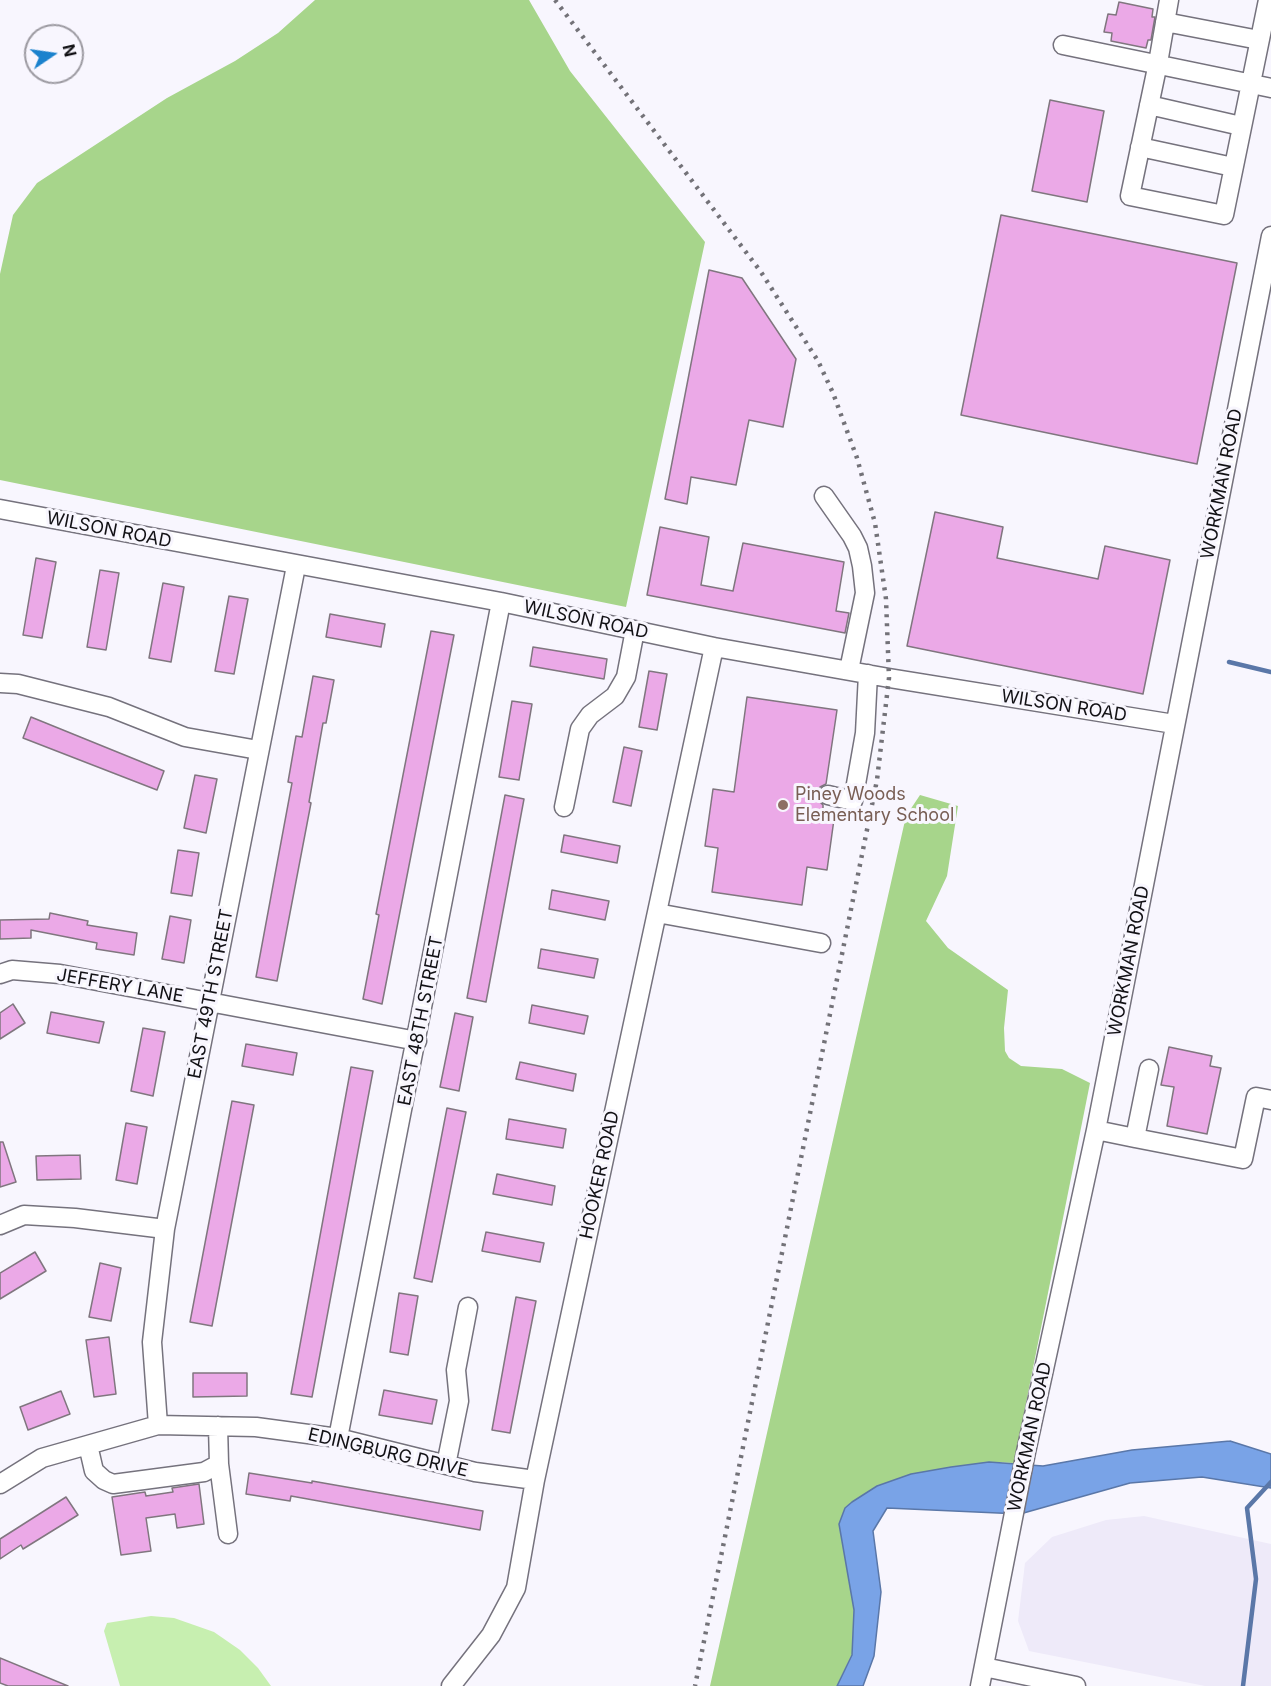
<!DOCTYPE html>
<html>
<head>
<meta charset="utf-8">
<style>
	body { margin:0 }
	#map { position:relative; width:1271px; height:1686px; overflow:hidden; background:#f8f6fe; font-family:Inter,sans-serif }
	canvas { display:block }
	.north { position:absolute; left:24px; top:24px; width:60px; height:60px; box-sizing:border-box; background:#f8f6fe; border:2px solid #9c9aa1; border-radius:50%; rotate:77deg; font-size:16px; font-weight:700; line-height:24px; text-align:center; color:#121115 }
	.north::after { content:''; display:block; margin:auto; width:21px; height:27px; background:#1b82cd; clip-path:polygon(50% 0,100% 100%,50% 72%,0 100%) }
</style>
</head>
<body>
<div id="map">
<canvas width="1271" height="1686"></canvas>
<div class="north">N</div>
</div>
<script>
const g = document.querySelector('canvas').getContext('2d');
g.lineJoin = 'round';
function paint(path, color) { g.fillStyle = color; g.fill(path, 'evenodd'); }
const shape = rows => new Path2D(rows.map(r => 'M' + r).join(''));
function strokePath(path, color, width, dash) { g.strokeStyle = color; g.lineWidth = width; g.lineCap = dash ? 'butt' : 'round'; g.setLineDash(dash || []); g.stroke(path); }
function write(font, color, halo, rows, align = 'center') {
  g.font = font + ' Inter,sans-serif'; g.lineWidth = 6; g.setLineDash([]); g.textBaseline = 'middle'; g.strokeStyle = halo; g.fillStyle = color; for (const [text, x, y, turn = 0] of rows) {
    g.save(); g.translate(x, y); g.rotate((+turn || 0) * Math.PI / 180); g.textAlign = isNaN(turn) ? turn : align; if (halo) g.strokeText(text, 0, 0); g.fillText(text, 0, 0); g.restore();
  }
}
const built = shape([
	[1144,1516,1271,1544,1271,1686,1205,1686,1029,1651,1018,1621,1025,1563,1052,1537,1106,1520]
]);
const green = shape([
	[151,1616,174,1618,214,1632,240,1650,258,1668,271,1686,120,1686,104,1631,107,1623]
]);
const forest = shape([
	[315,0,529,0,570,71,705,242,626,607,0,480,0,274,13,215,37,183,167,98,235,61,278,33],
	[920,795,958,806,947,876,926,921,948,948,1008,990,1004,1028,1005,1051,1009,1058,1021,1066,1062,1069,1090,1083,1014,1463,989,1462,911,1474,877,1486,845,1508,839,1524,854,1610,852,1654,837,1686,710,1686,906,816]
]);
const water = shape([
	[1230,1441,1271,1454,1271,1488,1202,1477,1130,1483,1020,1514,887,1508,873,1531,881,1592,874,1656,863,1686,837,1686,852,1655,854,1610,839,1524,845,1508,852,1502,877,1486,911,1474,951,1467,989,1462,1043,1466,1132,1450,1230,1441]
]);
const stream = shape([
	[1229,662,1271,672],
	[1243,1686,1256,1579,1247,1508,1271,1482]
]);
const building = shape([
	[1119,2,1153,9,1152,17,1155,17,1151,40,1148,40,1146,48,1111,41,1112,33,1104,32,1108,14,1116,15,1119,2],
	[1050,100,1104,111,1087,202,1032,191,1050,100],
	[1001,215,1237,263,1197,464,961,415,1001,215],
	[709,270,742,278,796,359,783,427,749,420,736,485,691,477,687,504,665,499,709,270],
	[935,512,1003,527,997,558,1098,579,1105,546,1170,560,1143,694,907,646,935,512],
	[660,527,709,537,701,585,733,591,743,543,844,562,836,611,849,613,845,633,647,595,660,527],
	[36,558,56,562,42,638,23,635,36,558],
	[100,570,119,573,106,650,87,647,100,570],
	[163,583,184,587,171,662,149,658,163,583],
	[229,596,248,599,234,674,215,671,229,596],
	[330,614,385,624,381,647,326,637,330,614],
	[431,631,454,635,382,1004,363,999,379,915,376,914,431,631],
	[533,647,607,659,604,679,530,666,533,647],
	[649,671,667,674,657,730,639,727,649,671],
	[313,676,334,680,326,723,323,723,309,802,311,803,277,981,256,977,292,783,288,782,296,736,302,737,313,676],
	[747,697,837,710,826,784,820,787,817,793,817,799,823,805,823,810,835,812,827,870,807,867,802,905,712,892,718,848,705,846,713,789,734,792,747,697],
	[512,701,532,704,519,780,499,777,512,701],
	[31,717,164,771,157,790,23,738,31,717],
	[624,747,642,751,631,806,613,802,624,747],
	[195,775,217,779,206,833,184,828,195,775],
	[505,795,524,799,486,1002,467,998,505,795],
	[564,835,620,846,617,863,561,852,564,835],
	[178,850,199,853,192,896,171,893,178,850],
	[552,890,609,901,605,920,549,909,552,890],
	[50,913,88,921,87,925,137,933,134,955,96,949,97,943,31,930,31,938,0,939,0,920,49,919,50,913],
	[170,916,191,920,184,963,162,959,170,916],
	[541,949,598,959,594,978,538,968,541,949],
	[13,1004,25,1023,0,1039,0,1013,13,1004],
	[532,1005,588,1016,584,1034,529,1023,532,1005],
	[51,1012,104,1022,99,1043,47,1033,51,1012],
	[455,1013,473,1017,459,1091,440,1087,455,1013],
	[143,1028,165,1032,153,1096,131,1091,143,1028],
	[246,1044,297,1053,293,1075,242,1066,246,1044],
	[1169,1047,1212,1056,1210,1066,1221,1068,1207,1134,1167,1126,1174,1087,1161,1085,1169,1047],
	[520,1062,576,1074,573,1091,516,1079,520,1062],
	[351,1067,373,1071,312,1397,291,1394,351,1067],
	[232,1101,254,1105,212,1326,190,1322,232,1101],
	[447,1108,466,1112,432,1282,414,1278,447,1108],
	[509,1119,566,1129,563,1148,506,1139,509,1119],
	[126,1123,147,1127,137,1184,116,1180,126,1123],
	[0,1142,3,1142,16,1182,0,1187,0,1142],
	[80,1155,81,1179,37,1180,36,1156,80,1155],
	[497,1174,555,1186,552,1205,493,1194,497,1174],
	[486,1232,544,1243,540,1262,482,1251,486,1232],
	[35,1252,46,1271,0,1299,0,1273,35,1252],
	[100,1263,121,1268,111,1321,89,1317,100,1263],
	[399,1293,418,1296,408,1355,390,1352,399,1293],
	[516,1297,536,1301,510,1433,492,1430,516,1297],
	[109,1337,116,1394,94,1397,86,1340,109,1337],
	[193,1373,247,1373,247,1396,193,1397,193,1373],
	[384,1390,437,1400,432,1424,379,1415,384,1390],
	[61,1391,70,1414,28,1430,20,1407,61,1391],
	[249,1473,312,1483,312,1481,483,1511,480,1530,291,1496,290,1501,246,1494,249,1473],
	[199,1484,204,1524,177,1528,175,1514,146,1518,151,1551,121,1555,112,1497,145,1492,146,1496,173,1492,172,1488,199,1484],
	[66,1497,78,1515,23,1549,21,1545,0,1559,0,1539,66,1497],
	[0,1658,68,1686,8,1686,0,1683,0,1658]
]);
const minor = shape([
	[1169,0,1158,63,1130,196,1224,215,1268,0],
	[1165,22,1259,40],
	[1063,45,1271,88],
	[1149,105,1241,126],
	[1140,147,1233,167],
	[824,496,852,536,858,548,862,566,865,593,849,670],
	[0,509,501,602,714,647,889,678,1174,724],
	[0,683,18,684,109,707,185,737,258,750],
	[828,795,853,801,865,733,868,674],
	[564,807,580,729,590,715,615,696,626,677,635,630],
	[657,913,821,943],
	[0,974,12,970,60,974,417,1041],
	[1096,1130,1135,1138,1149,1069],
	[1135,1138,1243,1159,1256,1097,1271,1100],
	[0,1225,24,1215,75,1218,165,1229],
	[158,1425,152,1342,165,1229,296,566],
	[338,1438,501,602],
	[88,1445,94,1471,104,1480,113,1484,204,1472,219,1464,218,1426],
	[219,1464,228,1534],
	[446,1465,459,1401,456,1370,468,1307],
	[0,1484,42,1458,158,1425,256,1427,338,1438,475,1472,535,1480],
	[984,1667,1076,1686],
	[451,1686,491,1635,516,1588,535,1480,714,647],
	[980,1686,1026,1452,1096,1130,1271,236]
]);
const rail = shape([
	[555,0,761,272,818,361,833,393,857,458,875,523,886,599,889,678,877,780,695,1686]
]);
const markers = [
	[783,805,6,"#8d6e63"]
];
const streetNames = [
	["WORKMAN ROAD",1222,484,-79],
	["WILSON ROAD",109,530,11],
	["WILSON ROAD",586,620,12],
	["WILSON ROAD",1064,706,9],
	["WORKMAN ROAD",1129,961,-79],
	["JEFFERY LANE",120,986,10],
	["EAST 49TH STREET",211,994,-79],
	["EAST 48TH STREET",421,1021,-79],
	["HOOKER ROAD",600,1175,-78],
	["WORKMAN ROAD",1030,1437,-78],
	["EDINGBURG DRIVE",388,1453,13]
];
const educationNames = [
	["Piney Woods",795,795],
	["Elementary School",795,816]
];
paint(built, '#eeeaf9');
paint(green, '#c7efb0');
paint(forest, '#a7d58b');
paint(water, '#79a3e7');
strokePath(water, '#5a77a8', 1.5);
strokePath(stream, '#5a77a8', 4.5);
paint(building, '#eba9e7');
strokePath(building, '#80767f', 1.5);
strokePath(minor, '#75727d', 21);
strokePath(minor, '#fff', 18);
strokePath(rail, '#737278', 4.5, [3, 6]);
for (const [x, y, r, color] of markers) { const dot = new Path2D(); dot.arc(x, y, r, 0, 2 * Math.PI); g.fillStyle = color; g.fill(dot); strokePath(dot, '#f8f6fe', 2); }
write('18px', '#121115', '#f8f6fe', streetNames);
write('18px', '#785e54', '#f8f6fe', educationNames, 'left');
</script>
</body>
</html>
